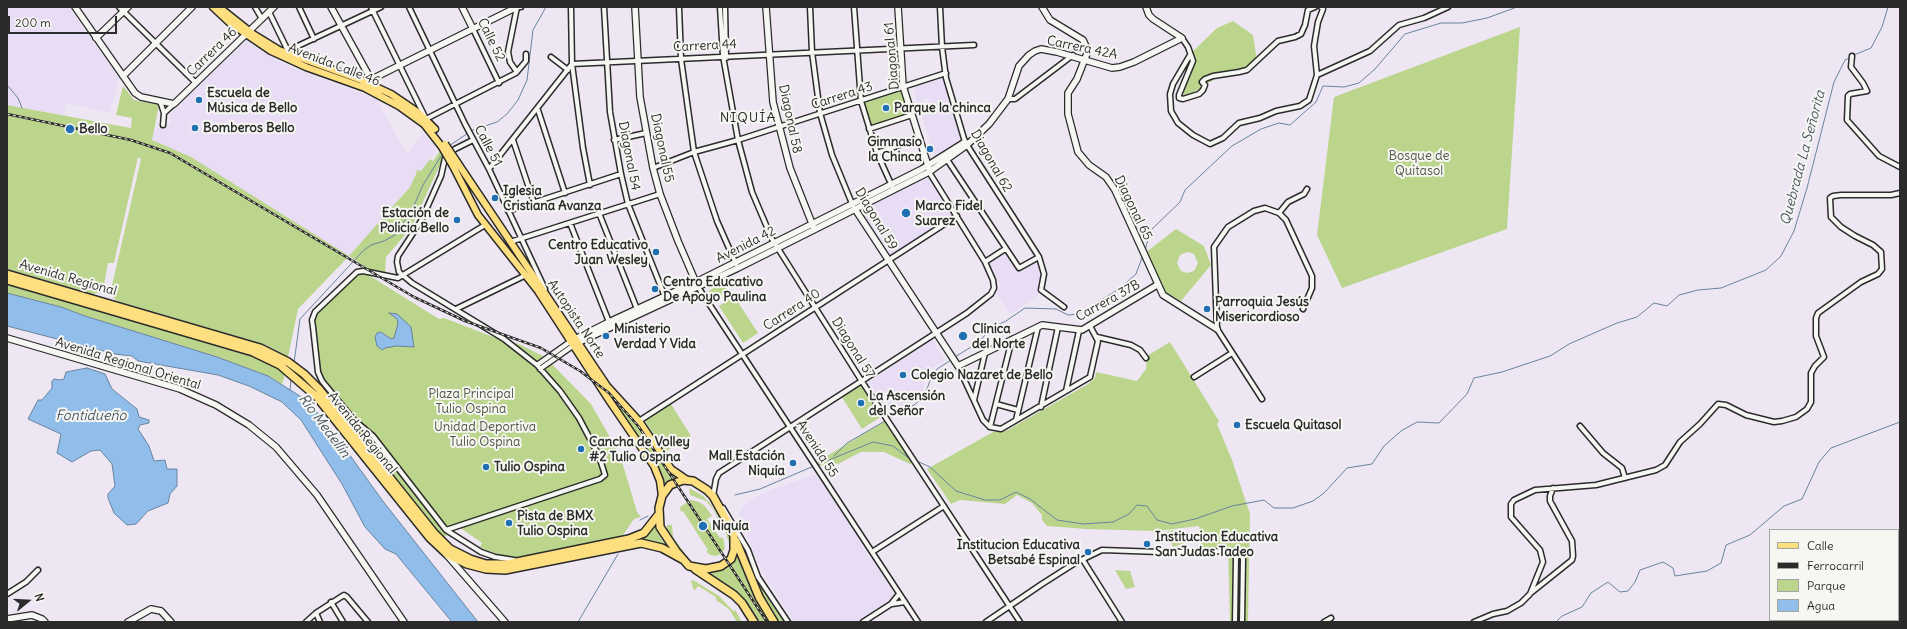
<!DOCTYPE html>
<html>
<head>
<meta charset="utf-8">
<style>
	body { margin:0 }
	#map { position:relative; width:1907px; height:629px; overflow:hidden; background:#eee7f3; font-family:Delius,sans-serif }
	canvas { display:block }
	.frame { position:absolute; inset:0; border:8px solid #2b2b2b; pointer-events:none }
	.legend { position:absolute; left:1769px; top:529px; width:130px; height:92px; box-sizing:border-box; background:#f6f6f2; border:1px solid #a5a5a2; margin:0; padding:5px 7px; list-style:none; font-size:12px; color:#2b2b2b }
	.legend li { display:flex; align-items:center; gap:8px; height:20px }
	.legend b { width:20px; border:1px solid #a5a5a2 }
	.north { position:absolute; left:8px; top:581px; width:40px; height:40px; -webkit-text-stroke:3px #f6f6f2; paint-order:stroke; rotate:72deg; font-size:11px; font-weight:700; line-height:16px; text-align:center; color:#2b2b2b }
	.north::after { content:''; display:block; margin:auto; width:14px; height:18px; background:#2b2b2b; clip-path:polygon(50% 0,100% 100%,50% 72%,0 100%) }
	.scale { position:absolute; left:8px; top:16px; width:109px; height:18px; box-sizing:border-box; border:2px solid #2b2b2b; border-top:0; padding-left:5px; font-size:12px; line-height:14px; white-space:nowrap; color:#2b2b2b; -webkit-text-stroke:3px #f6f6f2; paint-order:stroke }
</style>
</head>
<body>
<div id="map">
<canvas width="1907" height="629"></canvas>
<div class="frame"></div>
<ul class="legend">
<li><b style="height:5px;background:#fedf80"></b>Calle</li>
<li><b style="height:5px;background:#2b2b2b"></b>Ferrocarril</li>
<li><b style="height:11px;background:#bcd58c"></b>Parque</li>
<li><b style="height:11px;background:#91bdea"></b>Agua</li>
</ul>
<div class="north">N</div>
<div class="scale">200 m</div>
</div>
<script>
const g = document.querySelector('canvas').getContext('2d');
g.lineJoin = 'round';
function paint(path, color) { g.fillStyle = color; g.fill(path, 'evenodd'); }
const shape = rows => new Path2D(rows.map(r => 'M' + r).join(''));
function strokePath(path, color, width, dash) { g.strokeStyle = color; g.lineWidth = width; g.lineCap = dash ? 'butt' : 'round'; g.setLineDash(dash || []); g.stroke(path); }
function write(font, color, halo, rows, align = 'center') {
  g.font = font + ' Delius,sans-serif'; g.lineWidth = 4; g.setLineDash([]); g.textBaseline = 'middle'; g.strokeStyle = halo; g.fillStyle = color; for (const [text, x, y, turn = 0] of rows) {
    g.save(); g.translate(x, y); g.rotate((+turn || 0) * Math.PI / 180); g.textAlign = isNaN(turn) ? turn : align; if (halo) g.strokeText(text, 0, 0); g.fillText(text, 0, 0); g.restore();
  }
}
const built = shape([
	[7,7,69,7,119,79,110,113,66,103,64,115,7,105],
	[245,41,286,65,376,99,407,154,423,133,437,149,421,171,417,172,410,187,349,256,151,140,154,130,170,123,170,114],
	[944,76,961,142,936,160,920,111,931,106,928,98,917,103,913,85],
	[929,172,957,216,888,260,855,209],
	[1005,251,1019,272,1037,262,1042,278,1039,295,1010,314,995,292,1001,286,989,262],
	[932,339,945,360,928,372,925,378,922,395,910,404,888,412,868,383],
	[816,474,894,593,893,597,857,622,794,622,762,572,739,516,740,511,747,502,767,491]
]);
const green = shape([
	[1233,21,1253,35,1257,60,1239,72,1223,74,1183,99,1188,56,1217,28],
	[1520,27,1507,229,1342,288,1317,235,1334,97],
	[123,86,134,100,159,105,152,140,191,157,349,256,410,187,417,172,416,170,421,171,430,159,433,161,440,151,444,156,411,228,386,257,385,274,370,270,349,256,298,309,288,357,266,345,117,301,112,296,111,290,141,159,138,157,114,263,108,263,104,285,98,293,92,294,7,269,7,105,131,128,132,118,116,115],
	[901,88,911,115,870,127,863,101],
	[1176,229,1204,246,1211,265,1181,301,1162,290,1145,253],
	[1187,252,1194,254,1198,263,1194,271,1187,273,1181,271,1177,263,1180,255],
	[362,271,439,319,444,318,496,338,519,344,545,357,591,404,620,455,637,512,641,517,634,519,621,538,523,558,507,557,486,550,480,547,482,543,459,527,443,538,352,424,317,377,311,328,315,312,353,276],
	[7,282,238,350,264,361,286,372,282,384,268,376,217,357,85,316,61,307,7,293],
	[722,282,728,291,714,300,708,292],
	[734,296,758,333,743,343,719,306],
	[1170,342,1219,421,1217,424,1232,460,1250,514,1248,622,1230,622,1228,548,1202,547,1199,526,1157,531,1086,529,1047,526,1042,520,1042,515,1032,503,1017,495,1005,504,960,500,951,504,927,469,993,432,1006,431,1088,384,1095,378,1096,372,1137,381,1146,369,1147,356],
	[581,348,637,421,659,454,683,478,676,479,664,485,660,473,614,406],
	[861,380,885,414,862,429,840,394],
	[671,404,691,436,665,452,645,421],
	[888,419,916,462,910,464,884,452,861,452,838,464,832,463,819,466,817,462],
	[689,488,703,496,710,503,729,533,732,546,729,556,721,563,704,567,689,563,667,531,667,525,672,525,673,537,692,563,703,565,714,564,728,556,730,547,725,530,713,509,706,501,690,495],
	[691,500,699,502,705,506,712,516,707,519,720,538,722,537,724,541,725,549,717,556,710,555,706,551,708,550,699,536,683,511,681,512,680,507],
	[654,525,656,530,669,550,645,542,643,536],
	[1173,530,1174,533,1184,530,1188,542,1173,547,1169,537,1163,540,1161,534],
	[736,534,745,547,756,578,784,622,779,622,762,596],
	[738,553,756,598,771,622,759,622,744,600,733,590,706,573,723,569,731,565],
	[1115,570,1130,571,1135,587,1126,589],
	[693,580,719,596,733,611,735,610,742,622,737,622,729,609,716,600,716,597,698,586,694,591,691,581]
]);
const water = shape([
	[7,293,61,307,85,316,217,357,268,376,303,398,326,422,382,500,478,622,452,622,396,554,385,549,365,527,342,484,301,420,282,402,249,386,218,375,138,361,132,356,115,354,7,326,7,293],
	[389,313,397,314,411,327,414,347,396,346,385,348,382,350,377,346,375,337,377,333,381,332,391,339,394,338,398,323,397,319,389,313],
	[87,368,105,374,112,389,137,409,139,417,149,420,149,423,140,425,138,429,149,446,154,461,165,460,167,469,177,469,177,486,170,494,168,503,148,511,136,524,127,525,114,513,108,498,108,494,115,486,112,464,100,450,91,451,72,462,57,453,61,434,28,419,38,400,42,400,52,388,52,381,54,379,60,380,64,379,66,372,87,368]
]);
const stream = shape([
	[1854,55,1871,48,1882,27,1888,7],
	[7,85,18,98,22,108],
	[470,131,497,122,507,114,518,100,527,80,533,30,546,7],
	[449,146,468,133],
	[1145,251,1150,231,1180,202,1185,190,1218,159,1232,146,1261,129,1279,123,1290,125,1316,102,1323,86,1344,87,1359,83,1375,69,1405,34,1441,23,1462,23,1487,18,1517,7],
	[955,357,979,342,991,328,1006,321,1025,308,1056,309,1068,315,1078,314,1119,289,1136,274,1143,255],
	[294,363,300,319,363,251,371,245,384,241,395,235,412,210,423,185,443,153],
	[290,390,291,380],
	[890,417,914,405,924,397,931,378,937,369,951,360],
	[834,456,847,443,885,421],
	[919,462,930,467,956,491,985,500,1000,500,1016,492,1030,499,1057,520,1083,524,1113,522,1129,514,1137,505,1147,506,1157,520,1172,524,1195,519,1232,506,1264,500,1274,508,1293,508,1313,501,1324,493,1347,468,1372,464,1384,446,1401,431,1417,422,1439,423,1467,394,1474,378,1502,372,1550,356,1569,344,1617,323,1637,317,1654,303,1667,306,1679,295,1698,290,1721,288,1766,270,1781,256,1794,231,1807,188,1834,82,1845,60,1851,57],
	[817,465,873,442,893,446,910,459],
	[735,495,760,489,814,466],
	[640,520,648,516],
	[578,622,618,554],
	[1556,622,1562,616,1582,607,1591,593,1608,582,1620,592,1628,591,1635,582,1640,570,1663,562,1673,568,1675,576,1707,571,1721,563,1726,545,1750,535,1784,506,1802,499,1819,462,1831,448,1900,422]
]);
const street = shape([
	[119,7,196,83],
	[255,7,262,19],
	[299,7,314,39],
	[371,7,426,119,516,73,526,61,526,54],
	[409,7,465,124,489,169,545,289],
	[571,7,572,64,583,148,590,185],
	[604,7,610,112,621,174,628,204,665,297],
	[679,7,681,59,694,152,717,221,736,264],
	[720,7,723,56,738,140,752,192,772,239,861,380,1020,622],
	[725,7,726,58],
	[810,7,812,52,820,113,832,155,853,206],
	[854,7,861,101,877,153,892,186],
	[940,7,942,47,946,78,965,142,1039,257,1044,274,1041,290,1064,307],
	[269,12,289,53],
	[473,29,499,83],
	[1182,38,1188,47,1193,61,1179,95,1179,98,1183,99,1199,94,1203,90,1205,85,1202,82,1205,79,1213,76,1239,72,1247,70,1278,41,1295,37,1301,34,1305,25,1308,10,1315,7],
	[285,52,381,7],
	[1190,55,1173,84,1170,94,1171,111,1178,123,1193,135,1210,144,1223,138,1239,123,1260,118,1276,111,1300,106,1309,100,1317,75,1314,46,1318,22,1323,9,1321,7],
	[1852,56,1851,67,1863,83,1867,91,1850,94,1848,96,1847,120,1879,156,1900,167],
	[551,57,568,70],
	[517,72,510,62,508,52,517,7,521,7],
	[1317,75,1370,51,1399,25,1424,18,1448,7],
	[1008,99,1015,99,1073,55],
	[160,101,164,113,163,125],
	[538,110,565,193],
	[164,113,174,104],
	[869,129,912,115],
	[513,140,534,203],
	[614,140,646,133],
	[877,153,920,138],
	[946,158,1019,268,1039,257],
	[653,168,694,152,738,140,946,73],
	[489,169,572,64,974,45],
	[508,211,621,174],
	[599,213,637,309],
	[1279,213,1288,202,1304,194,1307,189],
	[570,223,609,322],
	[485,225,398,278,363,271,357,272,315,312,312,320,313,327,318,372,322,381,354,420,373,436,446,530,481,552,495,557,514,560],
	[510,242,660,194],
	[985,262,1005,249],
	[698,287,918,622],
	[456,309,526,275],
	[1097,337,1131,345,1140,350,1146,358],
	[537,365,571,341],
	[958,366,983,420,990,427,1001,429,1090,377,1098,341,1090,326],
	[540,369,574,345],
	[1194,377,1232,353],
	[1066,391,1079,331],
	[1262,399,1217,329,1214,247,1228,227,1254,211,1265,208,1279,213,1286,220,1312,276,1312,288,1303,309],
	[974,400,985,353],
	[996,404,1018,410],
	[1041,407,1058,327],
	[1016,420,1038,327],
	[639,421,957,216],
	[1580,426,1603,453,1622,468,1625,478],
	[990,427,1012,339],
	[713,496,716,479,719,473,967,313,991,294,994,288,993,280,985,262,929,172],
	[723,508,748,550,758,577,788,622],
	[446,530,600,479,605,475,599,456,579,418,560,391,537,365,504,339,412,283,399,272,397,262,398,256,421,221,441,176,445,158,455,149,473,140],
	[1231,551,1236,558,1235,622],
	[872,552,944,506],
	[1083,560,1122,622],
	[1532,592,1572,560,1573,556,1572,541,1550,501,1550,496,1553,488],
	[7,594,26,582,38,570],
	[331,602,343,622],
	[892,604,905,602],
	[316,613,320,622],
	[306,622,316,613,344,595,347,597,368,622],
	[863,622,891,604,899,594],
	[986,622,1042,584,1075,563,1102,550,1160,552,1237,551,1241,554,1243,559,1242,622],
	[1324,622,1331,618],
	[1474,622,1493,614,1507,611,1521,603,1530,594,1543,562,1540,550,1511,517,1511,504,1514,500,1535,490,1596,485,1656,470,1665,465,1680,442,1700,424,1718,404,1726,405,1746,415,1774,422,1782,421,1796,417,1807,409,1811,402,1811,373,1815,366,1824,357,1816,336,1816,318,1818,313,1861,282,1878,274,1882,269,1881,252,1873,245,1855,236,1841,227,1831,217,1830,198,1833,196,1841,195,1891,195,1900,193]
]);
const secondary = shape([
	[75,7,135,93,141,97,174,104,274,7],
	[331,7,379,94],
	[462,7,473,29],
	[635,7,640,97,653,168,660,194,678,241,697,285],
	[766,7,773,102,790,168,813,226],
	[898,7,903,86,929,169],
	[1042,7,1050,20,1083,40,1088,51,1077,79,1068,93,1068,114,1078,152,1089,165,1106,177,1115,190,1163,295,1217,329],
	[96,38,128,7],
	[123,76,192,7],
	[364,83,517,7],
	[855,209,958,366,1042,325,1082,330,1157,285],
	[7,338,180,389,216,405,249,425,276,447,317,495,404,622],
	[573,340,609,322,700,280,922,169,965,142],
	[575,344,738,268,929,172,967,145,989,124,1008,99,1019,66,1029,55,1035,51,1041,49,1057,52,1112,68,1120,67,1134,62,1182,38,1153,19,1149,15,1146,7],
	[445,553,505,622],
	[7,619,32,615,42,619,45,622],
	[128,622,151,609,161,611,171,622]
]);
const primary = shape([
	[213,7,230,23,271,51,306,67,365,88,399,106,424,124,442,147],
	[219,7,253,34,279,50,361,80,391,94,419,113,435,129],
	[457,162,607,386,639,421,671,469,687,480],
	[453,166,478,215,538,291,609,400,654,466,660,481,662,496]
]);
const highway = shape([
	[7,274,260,348,288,362,304,374,319,389,434,533,450,549,470,559,486,564,507,564,629,539,644,533,659,514],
	[7,280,253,352,280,365,317,397,430,538,447,554,467,564,486,569,505,570,641,543,662,548,682,559],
	[683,480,693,481,707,490,713,496,728,523,734,536,734,550,731,559,721,566,706,569,689,566,676,551,660,527,659,508,662,496,670,485,683,480],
	[736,541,759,597,774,622],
	[695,569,734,595,742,603,754,622]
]);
const rail = shape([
	[7,114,131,140,170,153,414,297,465,321,541,348,580,371,609,393,639,427,767,622]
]);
const primaryBridge = shape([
	[445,144,457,162],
	[442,147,453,166]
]);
const markers = [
	[199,100,4,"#1f6fb2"],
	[886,108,4,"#1f6fb2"],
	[195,128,4,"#1f6fb2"],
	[70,129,5,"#1f6fb2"],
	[930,149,4,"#1f6fb2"],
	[495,198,4,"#1f6fb2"],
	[906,213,5,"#1f6fb2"],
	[457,220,4,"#1f6fb2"],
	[656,252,4,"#1f6fb2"],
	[655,289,4,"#1f6fb2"],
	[1207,309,4,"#1f6fb2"],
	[606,336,4,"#1f6fb2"],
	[963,336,5,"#1f6fb2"],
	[903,375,4,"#1f6fb2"],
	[861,403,4,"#1f6fb2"],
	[1237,425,4,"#1f6fb2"],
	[581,449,4,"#1f6fb2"],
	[793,463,4,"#1f6fb2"],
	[486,467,4,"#1f6fb2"],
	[509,523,4,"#1f6fb2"],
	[703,526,5,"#1f6fb2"],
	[1147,544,4,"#1f6fb2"],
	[1088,552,4,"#1f6fb2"]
];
const streetNames = [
	["Calle 52",491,40,64],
	["Carrera 44",705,46,-3],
	["Carrera 42A",1082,48,12],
	["Carrera 46",212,52,-44],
	["Diagonal 61",892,56,-95],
	["Avenida Calle 46",334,65,21],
	["Carrera 43",842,96,-18],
	["Diagonal 58",790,119,78],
	["Calle 51",488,146,62],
	["Diagonal 55",662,148,78],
	["Diagonal 54",629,156,79],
	["Diagonal 62",991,161,60],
	["Diagonal 65",1133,208,64],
	["Diagonal 59",876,219,59],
	["Avenida 42",746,245,-27],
	["Avenida Regional",68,278,16],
	["Carrera 37B",1108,301,-29],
	["Carrera 40",792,310,-33],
	["Autopista Norte",576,319,56],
	["Diagonal 57",853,348,58],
	["Avenida Regional Oriental",128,364,17],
	["Avenida Regional",362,433,51],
	["Avenida 55",817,449,57]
];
const poiNames = [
	["Escuela de",207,93],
	["Música de Bello",207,108],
	["Parque la chinca",894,108],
	["Bomberos Bello",203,128],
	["Bello",79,129],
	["Gimnasio",922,142,"right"],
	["la Chinca",922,157,"right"],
	["Iglesia",503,191],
	["Cristiana Avanza",503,206],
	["Marco Fidel",915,206],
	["Suarez",915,221],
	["Estación de",449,213,"right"],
	["Policia Bello",449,228,"right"],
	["Centro Educativo",648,245,"right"],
	["Juan Wesley",648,260,"right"],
	["Centro Educativo",663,282],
	["De Apoyo Paulina",663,297],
	["Parroquia Jesús",1215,302],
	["Misericordioso",1215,317],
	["Ministerio",614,329],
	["Verdad Y Vida",614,344],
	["Clínica",972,329],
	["del Norte",972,344],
	["Colegio Nazaret de Bello",911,375],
	["La Ascensión",869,396],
	["del Señor",869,411],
	["Escuela Quitasol",1245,425],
	["Cancha de Volley",589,442],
	["#2 Tulio Ospina",589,457],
	["Mall Estación",785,456,"right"],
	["Niquía",785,471,"right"],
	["Tulio Ospina",494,467],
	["Pista de BMX",517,516],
	["Tulio Ospina",517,531],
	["Niquía",712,526],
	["Institucion Educativa",1155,537],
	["San Judas Tadeo",1155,552],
	["Institucion Educativa",1080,545,"right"],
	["Betsabé Espinal",1080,560,"right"]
];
const parkNames = [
	["Bosque de",1419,156],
	["Quitasol",1419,171],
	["Plaza Principal",471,394],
	["Tulio Ospina",471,409],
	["Unidad Deportiva",485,427],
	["Tulio Ospina",485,442]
];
const neighbourhoodNames = [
	["NIQUÍA",748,118]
];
const waterNames = [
	["Quebrada La Señorita",1803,158,-75],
	["Fontidueño",91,416],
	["Río Medellín",324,426,53]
];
paint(built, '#e8ddf4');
paint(green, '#bcd58c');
paint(water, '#91bdea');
strokePath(water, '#68839e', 1);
strokePath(stream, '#68839e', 1);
strokePath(street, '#2b2b2b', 7);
strokePath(secondary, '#2b2b2b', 8);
strokePath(primary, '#2b2b2b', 9);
strokePath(highway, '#2b2b2b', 10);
strokePath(street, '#f6f6f2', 4);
strokePath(secondary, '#f6f6f2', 5.5);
strokePath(primary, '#fedf80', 6);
strokePath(highway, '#fedf80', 7);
strokePath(rail, '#2b2b2b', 2.5);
strokePath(rail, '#f6f6f2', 1, [3]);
strokePath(primaryBridge, '#2b2b2b', 9, []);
strokePath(primaryBridge, '#fedf80', 6);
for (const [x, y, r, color] of markers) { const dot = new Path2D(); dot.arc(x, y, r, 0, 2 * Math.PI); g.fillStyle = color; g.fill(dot); strokePath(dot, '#f6f6f2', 1.5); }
write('13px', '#2b2b2b', '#f6f6f2', streetNames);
write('bold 13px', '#2b2b2b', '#f6f6f2', poiNames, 'left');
write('13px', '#4f5643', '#f6f6f2', parkNames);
g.letterSpacing = '1px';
write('14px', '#2b2b2b', '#f6f6f2', neighbourhoodNames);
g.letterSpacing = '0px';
write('italic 14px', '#4a5764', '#f6f6f2', waterNames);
</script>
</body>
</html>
